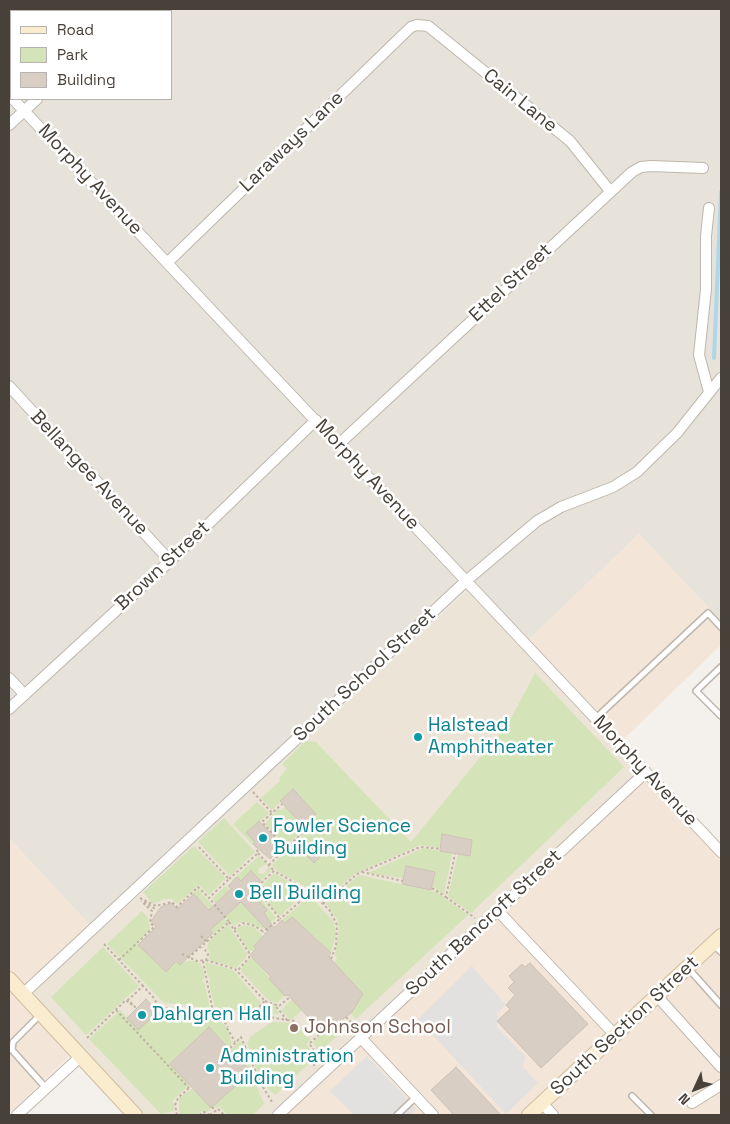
<!DOCTYPE html>
<html>
<head>
<meta charset="utf-8">
<style>
	body { margin:0 }
	#map { position:relative; width:730px; height:1124px; overflow:hidden; background:#f4f0eb; font-family:"Space Grotesk",sans-serif }
	canvas { display:block }
	.frame { position:absolute; inset:0; border:10px solid #484139; pointer-events:none }
	.legend { position:absolute; left:10px; top:10px; width:162px; height:90px; box-sizing:border-box; background:#fff; border:1px solid #b6b3b0; margin:0; padding:6px 9px; list-style:none; font-size:15px; color:#484139 }
	.legend li { display:flex; align-items:center; gap:10px; height:25px }
	.legend b { width:25px; border:1px solid #b6b3b0 }
	.north { position:absolute; left:670px; top:1064px; width:50px; height:50px; -webkit-text-stroke:4px #fff; paint-order:stroke; rotate:227deg; font-size:14px; font-weight:700; line-height:20px; text-align:center; color:#484139 }
	.north::after { content:''; display:block; margin:auto; width:18px; height:22px; background:#484139; clip-path:polygon(50% 0,100% 100%,50% 72%,0 100%) }
</style>
</head>
<body>
<div id="map">
<canvas width="730" height="1124"></canvas>
<div class="frame"></div>
<ul class="legend">
<li><b style="height:6px;background:#faeccf"></b>Road</li>
<li><b style="height:14px;background:#d4e4b8"></b>Park</li>
<li><b style="height:14px;background:#d8cec4"></b>Building</li>
</ul>
<div class="north">N</div>
</div>
<script>
const g = document.querySelector('canvas').getContext('2d');
g.lineJoin = 'round';
function paint(path, color) { g.fillStyle = color; g.fill(path, 'evenodd'); }
const shape = rows => new Path2D(rows.map(r => 'M' + r).join(''));
function strokePath(path, color, width, dash) { g.strokeStyle = color; g.lineWidth = width; g.lineCap = dash ? 'butt' : 'round'; g.setLineDash(dash || []); g.stroke(path); }
function write(font, color, halo, rows, align = 'center') {
  g.font = font + ' "Space Grotesk",sans-serif'; g.lineWidth = 5; g.setLineDash([]); g.textBaseline = 'middle'; g.strokeStyle = halo; g.fillStyle = color; for (const [text, x, y, turn = 0] of rows) {
    g.save(); g.translate(x, y); g.rotate((+turn || 0) * Math.PI / 180); g.textAlign = isNaN(turn) ? turn : align; if (halo) g.strokeText(text, 0, 0); g.fillText(text, 0, 0); g.restore();
  }
}
const residential = shape([
	[123,9,721,9,721,621,639,534,521,647,466,590,194,846,96,932,9,838,9,78,11,81,11,99,171,99,171,11,120,11]
]);
const commercial = shape([
	[639,534,721,621,721,645,624,739,721,843,721,1115,269,1115,640,772,521,647],
	[9,838,96,932,78,1048,9,1114]
]);
const education = shape([
	[467,590,640,772,269,1115,141,1115,29,994,194,846]
]);
const green = shape([
	[9,9,123,9,120,11,11,11,11,81,9,78],
	[535,673,624,767,471,913,448,896,458,854,470,856,472,840,443,835,440,848,420,845,356,873,323,900,303,885,278,872,272,865,308,830,304,825,316,814,293,789,272,810,261,798,280,781,279,778,287,769,282,764,305,741,316,742,411,842,509,722],
	[257,802,269,813,247,833,255,842,253,845,233,824],
	[285,807,302,825,303,830,288,844,284,844,265,824,278,809,281,810],
	[224,818,255,852,230,876,198,842],
	[194,846,226,878,209,895,199,885,177,904,173,899,164,899,153,904,143,892],
	[423,848,452,853,444,895,432,886,435,873,406,866,403,878,368,873],
	[259,856,267,864,259,868,258,873,264,874,269,866,271,871,260,881,251,871,241,881,233,881,232,880],
	[274,873,306,892,280,916,272,909,266,899,264,884],
	[359,875,437,892,468,915,356,1019,350,1013,363,994,334,962,337,959,335,955,339,928,337,919,326,904],
	[225,886,230,890,220,899,231,911,242,901,267,910,254,895,257,894,276,918,264,929,243,921,233,926,212,899],
	[198,889,227,922,214,934,210,930,220,920,195,894,191,895],
	[310,896,334,922,336,934,331,953,314,936,312,937,282,920],
	[142,911,148,918,150,930,137,943,165,972,176,961,180,965,186,961,195,961,201,964,205,976,202,981,205,984,210,1010,199,1010,192,1005,164,1003,107,944],
	[228,924,247,954,246,958,236,968,209,960,210,953,207,948,209,941],
	[244,925,255,928,263,936,254,946,256,949,254,951,248,951,236,929],
	[103,947,139,986,86,1035,51,997],
	[252,957,285,996,277,1003,268,1000,241,971,242,967],
	[205,962,233,970,261,1003,252,1011,217,1010,214,1005,209,983,211,980,208,976],
	[292,999,302,1010,291,1020,281,1010],
	[264,1004,275,1006,279,1014,270,1015,256,1011],
	[120,1010,138,1030,158,1012,184,1016,214,1014,227,1028,232,1044,229,1047,209,1027,170,1064,189,1085,173,1100,174,1111,161,1114,89,1039],
	[343,1021,348,1027,319,1052,313,1042,330,1025],
	[272,1022,296,1023,304,1035,311,1039,306,1044,316,1057,275,1095,261,1081,247,1043,251,1036],
	[240,1041,246,1047,251,1072,264,1104,253,1115,227,1115,219,1106,216,1109,214,1105,251,1072,231,1049],
	[192,1089,211,1108,208,1112,202,1111,196,1115,179,1115,179,1098]
]);
const parking = shape([
	[472,966,506,1005,497,1013,497,1027,525,1056,523,1067,538,1083,506,1114,418,1019],
	[367,1056,416,1109,410,1115,354,1115,330,1091]
]);
const stream = shape([
	[714,358,721,192]
]);
const building = shape([
	[293,789,316,814,303,826,280,801,293,789],
	[259,821,283,846,270,859,253,844,255,842,246,833,259,821],
	[442,834,472,840,470,856,440,851,442,834],
	[317,847,324,853,314,863,307,856,317,847],
	[406,866,435,872,431,890,402,884,406,866],
	[251,871,260,880,260,884,251,893,267,910,264,913,274,928,282,920,285,923,292,917,331,953,329,957,363,994,352,1012,332,1028,329,1025,322,1032,288,995,285,996,269,979,271,977,250,955,256,949,254,946,268,931,241,902,210,930,213,933,180,965,176,961,166,972,138,945,156,927,151,921,161,907,172,903,177,909,194,894,209,910,231,889,228,886,237,877,241,881,251,871],
	[530,963,588,1024,541,1068,497,1021,510,1009,506,1005,515,995,508,988,514,982,509,976,522,964,525,967,530,963],
	[146,999,158,1012,138,1030,127,1018,146,999],
	[209,1027,251,1072,211,1108,170,1064,209,1027],
	[456,1067,501,1115,454,1115,431,1090,456,1067]
]);
const path = shape([
	[253,792,272,813],
	[286,848,306,830,303,826],
	[258,853,274,871],
	[269,865,286,848,262,822,282,804],
	[362,872,403,881],
	[229,879,258,853,256,847],
	[256,888,280,919,263,932],
	[432,888,446,897,455,854],
	[311,892,330,911,337,925,336,946,331,959],
	[446,897,475,918],
	[140,898,156,906,172,902,177,907,198,887,209,898,229,879,198,846],
	[264,898,262,882,274,871,311,892,280,919],
	[144,902,157,910],
	[323,904,357,874,420,847,440,849],
	[229,922,249,953,249,958,237,971],
	[234,929,243,923,255,926,265,933],
	[201,936,207,942],
	[104,944,143,986],
	[182,954,197,961,206,960,208,954,203,947],
	[188,958,229,922,209,898],
	[119,960,154,927,150,922,152,911,141,901],
	[206,960,235,969,265,1001,252,1014,219,1012],
	[203,961,213,1012],
	[265,1001,279,1006,290,997],
	[116,1010,189,1088],
	[252,1014,287,1020,274,1004],
	[346,1017,353,1024],
	[287,1020,296,1021],
	[227,1028,235,1042],
	[87,1038,126,1000,135,1007,128,1000,143,986,154,998,159,1008,218,1012,228,1027],
	[230,1048,241,1037,260,1082,272,1102],
	[314,1066,313,1048,309,1044,322,1032],
	[212,1107,216,1111],
	[169,1115,176,1115],
	[177,1115,175,1105,178,1098,190,1087],
	[199,1115,204,1112,210,1115],
	[210,1115,218,1109,224,1115]
]);
const lane = shape([
	[721,667,696,691,721,716],
	[596,718,708,613,721,627],
	[713,944,721,952],
	[688,968,721,1005],
	[41,1014,13,1042,12,1050,46,1088],
	[632,1096,651,1115],
	[397,1115,416,1097]
]);
const street = shape([
	[132,11,135,9],
	[13,99,721,852],
	[9,125,37,99],
	[168,262,411,27,417,25,428,26,570,141,610,191],
	[9,386,170,561],
	[709,392,699,355,706,289,706,236,709,208],
	[339,444,632,172,641,167,651,166,703,168],
	[9,678,24,694],
	[9,709,170,561,316,420],
	[498,911,615,1035],
	[23,994,466,581,537,521,561,507,613,487,637,472,677,433,721,378],
	[657,996,721,1067],
	[361,1038,433,1115],
	[542,1103,553,1115],
	[692,1103,721,1085],
	[17,1115,80,1057],
	[278,1115,646,772]
]);
const secondary = shape([
	[9,979,135,1115],
	[529,1115,721,936]
]);
const markers = [
	[418,737,5,"#0f9aa8"],
	[263,838,5,"#0f9aa8"],
	[239,894,5,"#0f9aa8"],
	[142,1015,5,"#0f9aa8"],
	[294,1028,5,"#8d6e63"],
	[210,1068,5,"#0f9aa8"]
];
const streetNames = [
	["Cain Lane",520,101,39],
	["Laraways Lane",292,142,-44],
	["Morphy Avenue",90,180,47],
	["Ettel Street",511,283,-43],
	["Bellangee Avenue",89,473,47],
	["Morphy Avenue",367,475,47],
	["Brown Street",163,566,-43],
	["South School Street",365,675,-43],
	["Morphy Avenue",645,771,47],
	["South Bancroft Street",484,923,-43],
	["South Section Street",625,1026,-43]
];
const cultureNames = [
	["Halstead",428,726],
	["Amphitheater",428,748],
	["Fowler Science",273,827],
	["Building",273,849],
	["Bell Building",249,894],
	["Dahlgren Hall",152,1015],
	["Administration",220,1057],
	["Building",220,1079]
];
const educationNames = [
	["Johnson School",304,1028]
];
paint(residential, '#e7e2da');
paint(commercial, '#f3e6d9');
paint(education, '#ece4d6');
paint(green, '#d4e4b8');
paint(parking, '#e3e1df');
strokePath(stream, '#aed7ea', 4);
paint(building, '#d8cec4');
strokePath(building, '#cfc2b5', 1);
strokePath(lane, '#bfb7ae', 8);
strokePath(street, '#bfb7ae', 12);
strokePath(secondary, '#cfbe9f', 16);
strokePath(path, '#bfb2a1', 2, [2.5, 2.5]);
strokePath(lane, '#fff', 5);
strokePath(street, '#fff', 10);
strokePath(secondary, '#faeccf', 14);
for (const [x, y, r, color] of markers) { const dot = new Path2D(); dot.arc(x, y, r, 0, 2 * Math.PI); g.fillStyle = color; g.fill(dot); strokePath(dot, '#fff', 2); }
write('19px', '#484139', '#fff', streetNames);
write('19px', '#0d838f', '#fff', cultureNames, 'left');
write('19px', '#785e54', '#fff', educationNames, 'left');
</script>
</body>
</html>
